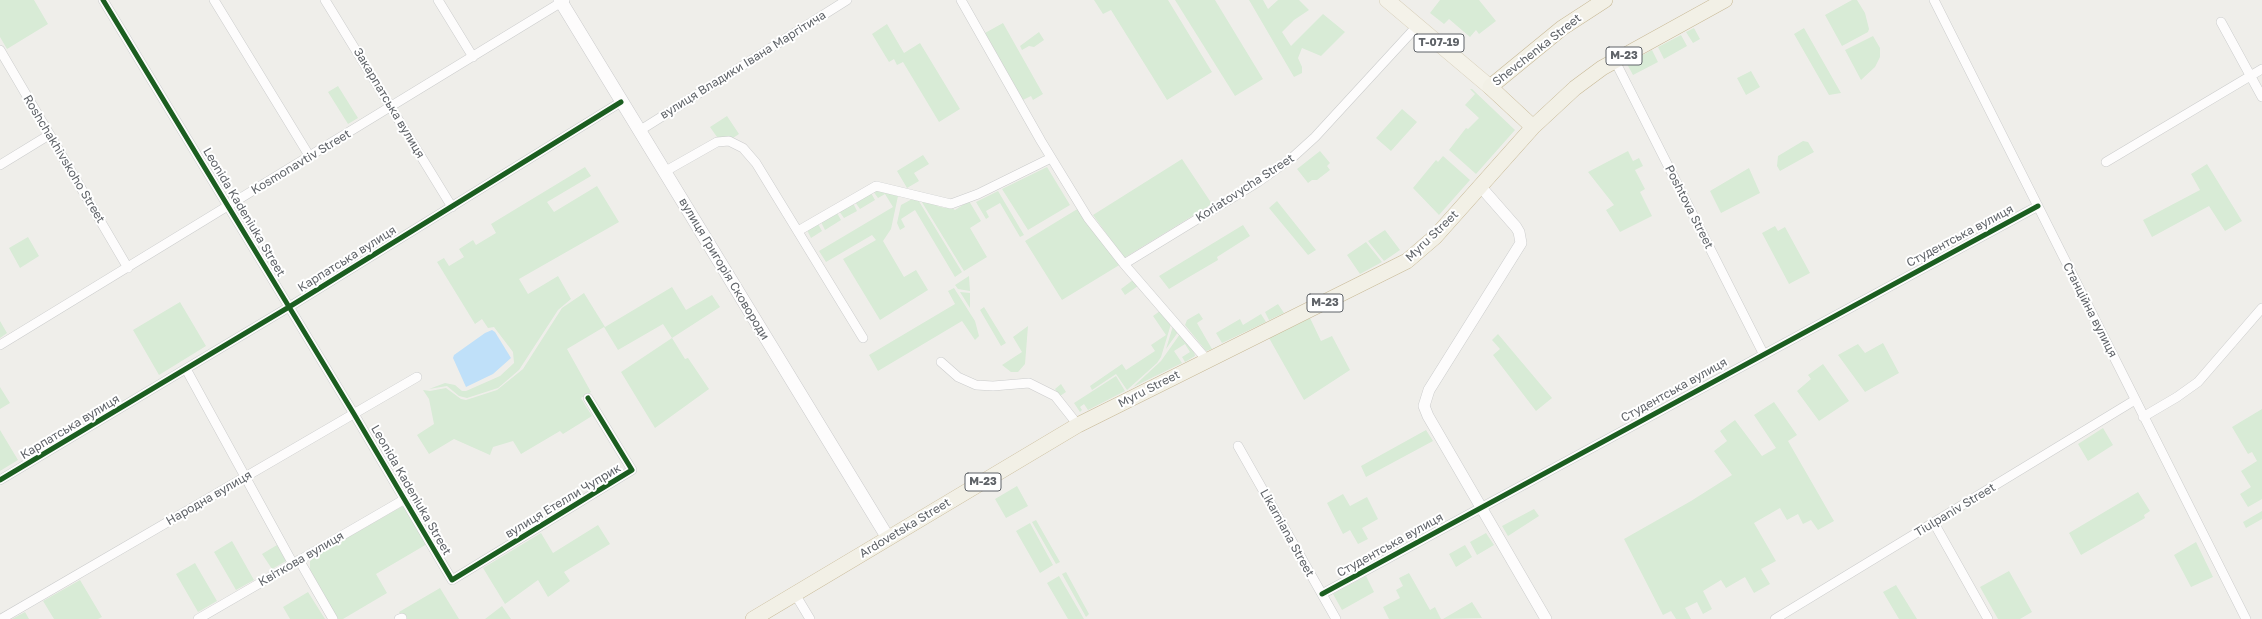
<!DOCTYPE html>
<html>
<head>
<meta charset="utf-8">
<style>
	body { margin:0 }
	canvas { display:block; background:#efeeea }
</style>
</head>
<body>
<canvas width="2262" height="619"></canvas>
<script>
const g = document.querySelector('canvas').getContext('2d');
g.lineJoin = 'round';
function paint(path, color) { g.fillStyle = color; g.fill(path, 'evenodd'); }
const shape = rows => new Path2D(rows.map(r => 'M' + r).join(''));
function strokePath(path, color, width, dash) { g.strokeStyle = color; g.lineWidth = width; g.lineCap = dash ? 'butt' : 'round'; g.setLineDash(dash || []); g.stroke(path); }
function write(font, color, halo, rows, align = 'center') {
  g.font = font + ' "Golos Text",sans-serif'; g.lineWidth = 4; g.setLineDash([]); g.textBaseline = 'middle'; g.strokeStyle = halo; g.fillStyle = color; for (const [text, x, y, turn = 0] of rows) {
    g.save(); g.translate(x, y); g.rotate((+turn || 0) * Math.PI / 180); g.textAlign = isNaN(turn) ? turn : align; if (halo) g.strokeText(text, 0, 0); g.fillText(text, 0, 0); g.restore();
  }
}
const green = shape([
	[0,0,34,0,48,24,7,49,0,37],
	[1094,0,1168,0,1212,72,1167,100,1111,10,1103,14],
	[1175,0,1215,0,1263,79,1235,96],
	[1249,0,1263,0,1268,9,1278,0,1299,0,1309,10,1294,20,1282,32,1291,46,1323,14,1345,32,1321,56,1302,48,1298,58,1302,67,1302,73,1294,77],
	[1440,0,1479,0,1496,21,1479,34,1476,30,1470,37,1449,19,1444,24,1430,13],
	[1852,0,1857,0,1865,13,1869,29,1868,32,1842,46,1825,15],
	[1003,23,1043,94,1033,100,1031,96,1023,100,985,33],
	[887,24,904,53,920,43,960,109,939,122,903,62,897,65,894,59,889,62,872,34],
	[1694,28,1700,39,1693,43,1686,32],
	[1804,28,1841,93,1829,95,1794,34],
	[1039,32,1044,40,1034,47,1029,46,1022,50,1020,46],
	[1681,35,1687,46,1664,59,1658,47],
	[1873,36,1880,48,1880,57,1875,67,1861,80,1845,50],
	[1652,50,1658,62,1633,75,1627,64],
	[1751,71,1760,87,1746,95,1737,78],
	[338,86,358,118,348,124,328,92],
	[1470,89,1472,89,1515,130,1476,174,1449,150,1466,128,1468,129,1479,118,1465,105,1475,94],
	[1402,109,1417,122,1391,151,1376,138],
	[727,116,739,134,733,138,717,137,710,127],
	[1803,141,1808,142,1814,152,1780,171,1777,166,1778,156],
	[1320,151,1330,163,1327,166,1330,170,1317,180,1312,180,1308,183,1297,169],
	[1628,151,1633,161,1639,158,1643,166,1635,170,1645,189,1640,192,1652,216,1620,232,1606,210,1614,205,1588,172],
	[923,155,929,164,914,173,919,181,907,188,897,171],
	[1443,156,1470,180,1439,215,1413,188,1436,160,1438,162],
	[1182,159,1212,204,1124,258,1093,215],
	[2207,164,2242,221,2225,231,2209,206,2152,237,2143,220,2200,190,2191,174],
	[585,167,591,176,547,202,554,212,597,186,619,222,519,279,528,294,558,276,571,299,558,310,519,370,498,388,467,398,459,396,447,386,429,389,445,383,455,385,462,391,466,391,500,376,514,363,513,352,494,327,488,328,482,319,475,324,437,262,444,258,449,266,464,257,459,249,473,240,476,245,496,233,491,224],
	[1047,167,1070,205,1028,230,1002,189],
	[1749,168,1760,193,1721,213,1710,191],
	[876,190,898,196,891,229,883,241,904,277,916,270,928,290,880,320,843,259,876,240,872,235,826,262,819,251,893,207,885,194,878,198,873,191],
	[998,191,1024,235,1020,237,1000,203,986,211,989,217,986,219,976,202],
	[871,193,875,200,860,209,855,202],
	[914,198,917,198,962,272,955,277,915,210,901,219,905,227,900,230,897,223,901,205],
	[920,199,938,203,937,206,945,208,946,205,955,210,969,201,981,221,970,228,987,257,964,271],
	[1277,201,1316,250,1308,255,1269,208],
	[853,203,857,211,844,218,839,211],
	[1079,208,1121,264,1062,300,1025,241],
	[837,213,841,220,825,230,821,222],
	[818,224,822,231,811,238,807,230],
	[1243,225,1250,236,1217,257,1218,260,1189,277,1169,289,1159,276],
	[1775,226,1778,231,1785,227,1810,273,1789,284,1762,233],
	[1385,230,1400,250,1384,261,1368,241],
	[28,237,39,256,20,268,9,248],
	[1366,242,1382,262,1360,274,1347,255],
	[969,276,970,291,958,289,955,285],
	[1133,280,1138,286,1125,295,1121,289],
	[672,287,686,310,712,295,720,307,672,338,685,359,688,358,709,389,655,428,621,372,672,338,663,324,618,350,604,327,567,349,591,392,581,398,592,416,563,434,560,431,521,454,513,441,493,447,490,455,454,439,429,454,417,435,434,424,429,399,423,390,430,391,446,388,461,399,466,400,497,390,523,369,562,308,584,293,605,327],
	[954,288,975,321,979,336,975,340,962,321,878,371,869,355,955,304,948,291],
	[960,292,970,293,970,308],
	[180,302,206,346,159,375,133,330],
	[1278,304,1284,313,1269,320,1265,312],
	[984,307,1006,343,1001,346,980,310],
	[1160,311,1171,324,1161,357,1157,363,1127,390,1116,374,1092,390,1090,386,1122,364,1126,370,1155,351,1151,345,1166,335,1153,316],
	[1199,313,1203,319,1197,323,1212,349,1206,351,1185,325,1187,320],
	[1261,314,1266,322,1222,343,1216,333,1240,319,1243,325],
	[1310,318,1321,341,1332,336,1350,370,1304,400,1269,338],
	[0,321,7,333,0,338],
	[1028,326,1025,364,1018,372,1011,372,1002,365,1022,352,1013,337],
	[1173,326,1178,332,1166,349],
	[1180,334,1194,351,1195,356,1185,362,1182,357,1190,352,1185,344,1174,351,1182,363,1133,387,1161,361],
	[1498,334,1552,398,1536,411,1493,355,1500,349,1492,340],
	[1883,343,1899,373,1865,392,1838,355,1858,344,1865,353],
	[1823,364,1849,401,1819,421,1797,391,1811,379,1808,375],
	[1116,376,1125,391,1088,410,1084,404,1080,407,1082,410,1080,412,1074,403],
	[1061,384,1066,392,1060,396,1055,389],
	[0,387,10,403,0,409],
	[1774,402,1797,435,1788,441,1834,521,1818,530,1811,520,1803,524,1798,514,1787,520,1780,508,1754,523,1776,561,1761,569,1770,584,1754,593,1745,577,1726,588,1721,580,1703,591,1712,609,1703,614,1697,602,1685,608,1691,619,1676,619,1671,611,1663,615,1624,539,1691,501,1732,475,1714,451,1727,441,1720,431,1735,420,1762,456,1776,448,1754,415],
	[2262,409,2262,499,2248,507,2240,494,2251,487,2241,471,2257,461,2252,452,2248,454,2232,427],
	[2103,428,2113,445,2088,461,2078,444],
	[0,430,18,460,0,471],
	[1426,430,1433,441,1366,477,1361,466],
	[1017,486,1028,506,1006,518,995,499],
	[2138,492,2150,511,2144,515,2145,518,2081,555,2069,533],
	[1343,494,1350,506,1367,497,1378,519,1362,528,1368,539,1358,544,1350,530,1343,534,1327,503],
	[401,507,405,507,427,544,376,574,387,593,343,619,338,619,310,570,310,561,317,555],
	[1534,509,1539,516,1508,536,1502,526],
	[2262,511,2262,519,2246,528,2243,522],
	[1036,520,1060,562,1056,564,1032,522],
	[1030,523,1053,565,1040,573,1016,531],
	[598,525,610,544,564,572,570,581,548,597,538,580,505,604,483,568,541,533,553,553],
	[1486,533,1494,545,1477,555,1470,542],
	[232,541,254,580,236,590,214,552],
	[2196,542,2213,577,2191,587,2174,555],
	[277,545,286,561,272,569,262,554],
	[1465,545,1472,557,1456,567,1449,554],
	[195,563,217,601,198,612,176,574],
	[2009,571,2032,612,2020,619,1998,619,1980,587],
	[1066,572,1089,614,1086,617,1062,574],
	[1409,573,1430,610,1435,607,1441,619,1389,619,1383,607,1400,598,1396,590,1403,586,1399,578],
	[1059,576,1084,619,1068,619,1047,583],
	[1366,576,1374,592,1342,610,1333,594],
	[80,580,102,617,98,619,54,619,43,601],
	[1896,585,1917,619,1899,619,1883,592],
	[440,588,459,619,403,619,399,612],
	[308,592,325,619,290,619,283,607],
	[1472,602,1482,618,1443,619],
	[502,606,511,619,485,619],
	[25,612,29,619,12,619]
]);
const water = shape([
	[492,330,495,332,511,358,493,374,466,387,453,358,454,355,485,333]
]);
const minor = shape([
	[103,0,354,414,452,580,632,470,588,398],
	[214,0,310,157],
	[325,0,452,207],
	[438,0,473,57],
	[961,0,1041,141,1088,218,1124,264,1207,360],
	[1934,0,2246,619],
	[2221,22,2262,97],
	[0,50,128,268],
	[1615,61,1763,353],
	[639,131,847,0],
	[2106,162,2262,69],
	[0,165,49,135],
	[664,172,717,142,729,141,743,148,756,163,863,338],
	[798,231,876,186,951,204,978,194,1051,158],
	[1124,264,1258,182,1293,157,1315,137,1418,25],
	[0,345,565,0],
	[941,362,958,377,976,385,993,386,1029,383,1055,396,1078,425],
	[186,369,293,564],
	[2143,417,2177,397,2198,382,2262,308],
	[1238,446,1336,619],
	[0,480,289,307,621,102],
	[1934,523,1988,619],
	[299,560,333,619],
	[795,594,810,619],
	[1322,594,2038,206],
	[1,619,417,377],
	[198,619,405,499],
	[399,619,402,618],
	[1775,619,2135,400]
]);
const tertiary = shape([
	[1480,186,1516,227,1519,232,1521,243,1429,390,1424,406,1428,416,1546,619]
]);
const secondary = shape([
	[560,0,888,538]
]);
const primary = shape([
	[1387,0,1490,87]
]);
const trunk = shape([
	[1533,127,1490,87,1562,28,1605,0],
	[753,619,1078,425,1407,261,1435,237,1533,127,1575,88,1602,68,1725,0]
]);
const cycleway = shape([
	[103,0,354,414,452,580,632,470,588,398],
	[0,480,289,307,621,102],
	[1322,594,2038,206]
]);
const shields = [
	[1439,43,50],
	[1624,56,36],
	[1325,303,36],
	[983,482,36]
];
const shieldNames = [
	["Т-07-19",1439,43],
	["М-23",1624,56],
	["М-23",1325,303],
	["М-23",983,482]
];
const streetNames = [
	["Shevchenka Street",1537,50,-38],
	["вулиця Владики Івана Маргітича",743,65,-32],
	["Закарпатська вулиця",389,103,59],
	["Roshchakhivskoho Street",64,159,59],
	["Kosmonavtiv Street",301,162,-31],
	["Koriatovycha Street",1245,188,-33],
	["Poshtova Street",1689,207,63],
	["Leonida Kadeniuka Street",244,212,59],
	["Myru Street",1432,236,-44],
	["Студентська вулиця",1960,236,-28],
	["Карпатська вулиця",347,259,-32],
	["вулиця Григорія Сковороди",724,269,59],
	["Станційна вулиця",2090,310,63],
	["Myru Street",1149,389,-27],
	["Студентська вулиця",1674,390,-29],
	["Карпатська вулиця",70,427,-31],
	["Leonida Kadeniuka Street",411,490,60],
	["Народна вулиця",209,498,-30],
	["вулиця Етелли Чуприк",563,501,-31],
	["Tiulpaniv Street",1955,510,-31],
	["Ardovetska Street",905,528,-31],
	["Likarniana Street",1287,533,61],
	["Студентська вулиця",1390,545,-29],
	["Квіткова вулиця",301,559,-30]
];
paint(green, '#d8ebd6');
paint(water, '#bfe0f9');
strokePath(minor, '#cbcccc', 10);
strokePath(tertiary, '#cbcccc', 12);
strokePath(secondary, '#cacacb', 14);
strokePath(primary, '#d7ceb8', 16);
strokePath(trunk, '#c8b996', 16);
strokePath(minor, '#fdfcfc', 9);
strokePath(tertiary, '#fdfcfc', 11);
strokePath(secondary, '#fdfcfc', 13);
strokePath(primary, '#f4f2e9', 15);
strokePath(trunk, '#f2f0e6', 15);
strokePath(cycleway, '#1b5e20', 5);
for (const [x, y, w] of shields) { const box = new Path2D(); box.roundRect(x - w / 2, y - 9, w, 18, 3); g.fillStyle = '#fff'; g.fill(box); strokePath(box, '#5f6368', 1); }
write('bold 11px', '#5f6368', null, shieldNames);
write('12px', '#5f6368', '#fff', streetNames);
</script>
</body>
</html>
